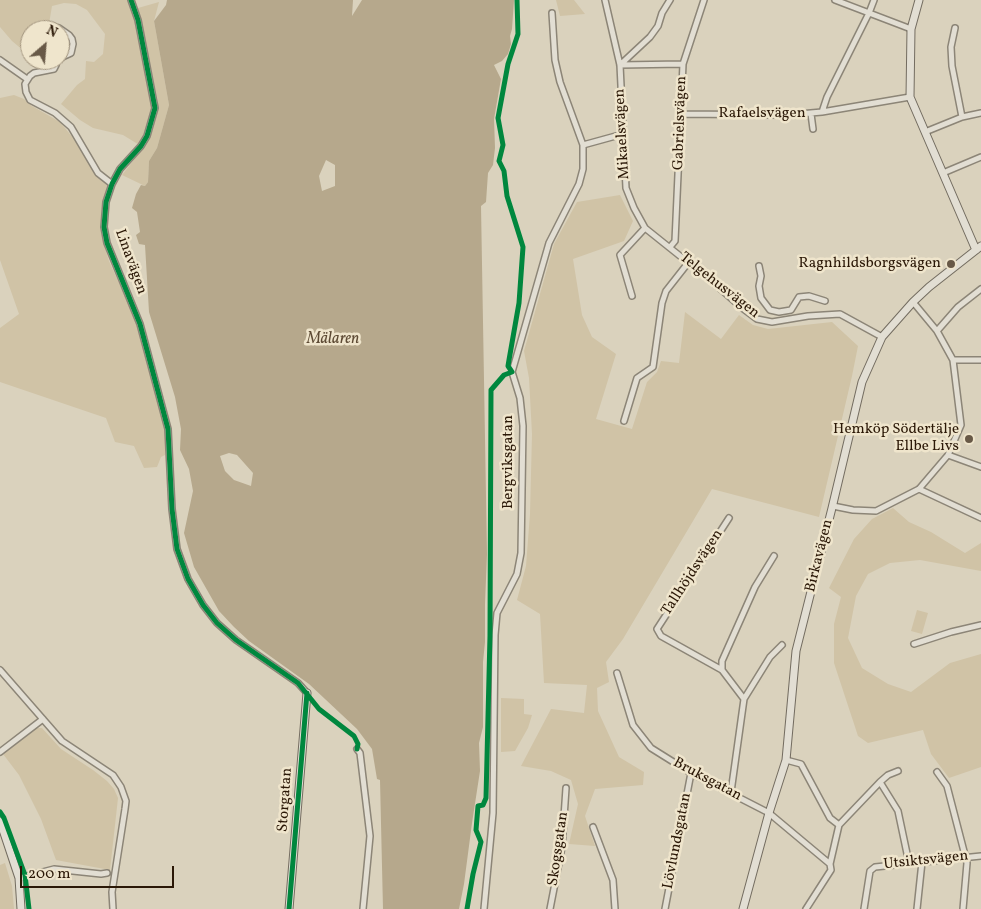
<!DOCTYPE html>
<html>
<head>
<meta charset="utf-8">
<style>
	body { margin:0 }
	#map { position:relative; width:981px; height:909px; overflow:hidden; background:#dad2bd; font-family:Vollkorn,serif }
	canvas { display:block }
	.north { position:absolute; left:20px; top:20px; width:50px; height:50px; box-sizing:border-box; background:#efe5cc; border:1px solid #a1937d; border-radius:50%; rotate:27deg; font-size:14px; font-weight:700; line-height:20px; text-align:center; color:#2b1807 }
	.north::after { content:''; display:block; margin:auto; width:18px; height:22px; background:#685947; clip-path:polygon(50% 0,100% 100%,50% 72%,0 100%) }
	.scale { position:absolute; left:20px; top:866px; width:154px; height:22px; box-sizing:border-box; border:2px solid #2b1807; border-top:0; padding-left:6px; font-size:15px; line-height:18px; white-space:nowrap; color:#2b1807; -webkit-text-stroke:4px #efe5cc; paint-order:stroke }
</style>
</head>
<body>
<div id="map">
<canvas width="981" height="909"></canvas>
<div class="north">N</div>
<div class="scale">200 m</div>
</div>
<script>
const g = document.querySelector('canvas').getContext('2d');
g.lineJoin = 'round';
function paint(path, color) { g.fillStyle = color; g.fill(path, 'evenodd'); }
const shape = rows => new Path2D(rows.map(r => 'M' + r).join(''));
function strokePath(path, color, width, dash) { g.strokeStyle = color; g.lineWidth = width; g.lineCap = dash ? 'butt' : 'round'; g.setLineDash(dash || []); g.stroke(path); }
function write(font, color, halo, rows, align = 'center') {
  g.font = font + ' Vollkorn,serif'; g.lineWidth = 5; g.setLineDash([]); g.textBaseline = 'middle'; g.strokeStyle = halo; g.fillStyle = color; for (const [text, x, y, turn = 0] of rows) {
    g.save(); g.translate(x, y); g.rotate((+turn || 0) * Math.PI / 180); g.textAlign = isNaN(turn) ? turn : align; if (halo) g.strokeText(text, 0, 0); g.fillText(text, 0, 0); g.restore();
  }
}
const green = shape([
	[0,0,131,0,155,108,141,146,123,135,93,128,80,120,61,104,77,85,85,79,86,61,94,62,103,54,105,34,87,10,76,4,64,3,52,6,48,30,30,30,30,56,12,41,0,27],
	[556,0,574,0,585,14,560,16],
	[159,2,154,21,169,105,157,148,149,161,148,182,145,186,122,175,143,148,153,129,158,101,138,8],
	[14,95,24,99,32,106,60,122,74,139,97,176,109,186,102,204,100,227,104,245,109,261,134,316,162,409,165,428,165,455,161,457,157,467,144,468,134,446,115,442,106,418,0,382,0,328,19,314,0,260,0,98],
	[620,195,633,221,624,241,573,259,582,315,592,337,616,354,596,419,632,429,647,382,657,372,661,361,679,363,685,312,721,339,739,315,753,325,768,329,832,322,858,346,852,376,819,517,712,489,623,639,606,662,609,682,597,688,598,711,619,757,644,772,643,785,595,789,585,816,595,846,569,844,578,804,571,780,551,771,521,766,551,709,584,713,587,685,544,683,540,614,517,600,526,566,530,514,532,434,529,378,524,351,554,244,577,202],
	[893,508,909,522,931,532,965,553,981,543,981,571,920,560,890,563,868,574,856,596,848,638,862,668,888,684,911,692,950,663,981,654,981,767,949,778,931,754,923,730,868,743,858,736,834,663,834,624,841,597,829,588,854,539,872,519],
	[917,610,928,613,922,634,911,631],
	[501,698,524,699,524,714,532,715,528,728,515,751,501,752],
	[37,728,42,728,61,749,93,770,107,781,114,789,118,798,110,870,56,860,41,819,19,775,3,754],
	[5,863,12,886,14,909,0,909,0,865]
]);
const water = shape([
	[167,0,353,0,352,16,362,0,514,0,512,29,510,36,511,44,508,54,502,61,494,65,501,79,494,119,495,148,493,165,488,173,486,202,481,206,487,554,485,604,485,642,483,662,483,727,479,743,480,771,472,823,464,884,459,909,383,909,380,780,377,779,372,749,357,729,309,684,249,641,234,627,219,611,194,567,184,533,193,491,189,469,180,450,181,429,175,397,149,312,145,245,139,244,136,235,140,232,137,212,132,208,136,194,141,185,145,186,148,182,149,161,157,148,169,105,154,21,166,5],
	[326,160,335,165,335,186,322,191,319,176],
	[229,453,237,455,253,473,251,486,234,480,225,471,220,456]
]);
const street = shape([
	[131,0,138,20,155,108,147,136,141,146,120,169,112,184,106,202,104,227,107,243,140,324,168,429,172,509,177,549,188,579,203,605,217,623,236,640,298,683,307,693],
	[605,0,620,65,626,188,634,208,645,228,715,284,741,307,757,319,772,322,808,316,840,314,882,337],
	[835,0,911,29],
	[955,28,951,47,952,66,962,117],
	[58,30,59,28,69,35,72,39,73,44,71,53,60,58],
	[0,60,27,79],
	[55,60,56,65,54,69,34,73,30,76,25,84,26,92,30,100,55,113,71,127,98,173,112,184],
	[620,65,650,37,658,26,662,13,670,0],
	[620,65,683,64],
	[822,112,910,97],
	[682,114,788,115,822,112,827,97,869,13,874,0],
	[811,114,813,129],
	[925,132,962,117,981,113],
	[583,145,623,134],
	[943,173,981,157],
	[670,247,675,241,683,64,704,0],
	[759,266,761,276,759,286,761,298,770,310,779,312,791,310,799,297,809,296,825,301],
	[632,296,620,255,645,228],
	[937,331,958,307,981,289],
	[953,360,981,360],
	[624,421,637,378,653,367,662,303,666,291,688,263],
	[948,455,981,467],
	[919,489,981,518],
	[833,506,853,510,876,511,919,489,948,455,961,425,953,360,937,331,913,302],
	[729,518,657,629,661,636,722,670,744,699,731,792],
	[914,644,951,632,981,625],
	[0,670,62,741,113,775,121,787,126,801,125,809,112,892,113,909],
	[722,670,722,661,755,587,774,556],
	[617,673,633,725,651,748,691,773,769,813,830,864],
	[744,699,770,657,782,645],
	[357,749,360,753,370,836,363,909],
	[0,752,43,719],
	[786,760,801,764,830,818,839,825],
	[898,771,888,775,880,782,898,811,909,863],
	[937,772,947,786,967,863,963,909],
	[593,827,613,880,615,909],
	[19,878,54,869,101,874,107,873],
	[484,909,493,813,495,635,497,613,517,574,521,553,523,426,520,398,512,372,549,243,579,184,583,169,583,145,560,82,555,60,552,13],
	[550,909,562,847,566,788],
	[665,909,691,773],
	[806,909,831,870,830,864,839,825,880,782],
	[864,909,870,871,875,867,981,856],
	[917,909,922,862]
]);
const secondary = shape([
	[919,0,911,29,910,97,976,250],
	[0,821,19,878,21,909],
	[289,909,307,693],
	[743,909,769,813,786,760,796,651,832,508,862,382,882,337,913,302,929,287,981,246]
]);
const cycleway = shape([
	[131,0,138,20,155,108,147,136,141,146,120,169,112,184,106,202,104,227,107,243,140,324,168,429,172,509,177,549,188,579,203,605,217,623,236,640,298,683,319,709,354,736,358,744,357,749],
	[0,812,4,818,25,875,29,909],
	[289,909,307,693],
	[467,909,473,874,481,842,476,830,478,806,483,805,486,798,490,636,491,390,504,375,512,372,508,366,509,360,519,303,523,247,507,196,504,171,499,161,503,145,498,118,508,64,518,34,517,0]
]);
const markers = [
	[951,264,5,"#685947"],
	[969,439,5,"#685947"]
];
const streetNames = [
	["Rafaelsvägen",762,114],
	["Gabrielsvägen",681,123,-88],
	["Mikaelsvägen",623,134,-93],
	["Linavägen",130,262,70],
	["Telgehusvägen",719,286,38],
	["Bergviksgatan",509,462,-90],
	["Birkavägen",820,556,-76],
	["Tallhöjdsvägen",693,573,-57],
	["Bruksgatan",707,780,28],
	["Storgatan",286,800,-86],
	["Lövlundsgatan",678,841,-79],
	["Skogsgatan",559,849,-82],
	["Utsiktsvägen",926,861,-6]
];
const poiNames = [
	["Ragnhildsborgsvägen",941,264],
	["Hemköp Södertälje",959,430],
	["Ellbe Livs",959,447]
];
const waterNames = [
	["Mälaren",333,340]
];
paint(green, '#d0c3a6');
paint(water, '#b6a88c');
strokePath(street, '#8c8577', 8);
strokePath(secondary, '#736c60', 9);
strokePath(street, '#e2ded3', 5);
strokePath(secondary, '#e2ded3', 7);
strokePath(cycleway, '#00873e', 5);
for (const [x, y, r, color] of markers) { const dot = new Path2D(); dot.arc(x, y, r, 0, 2 * Math.PI); g.fillStyle = color; g.fill(dot); strokePath(dot, '#efe5cc', 2); }
write('15px', '#2b1807', '#efe5cc', streetNames);
write('15px', '#2b1807', '#efe5cc', poiNames, 'right');
write('italic 16px', '#5d4a34', '#efe5cc', waterNames);
</script>
</body>
</html>
